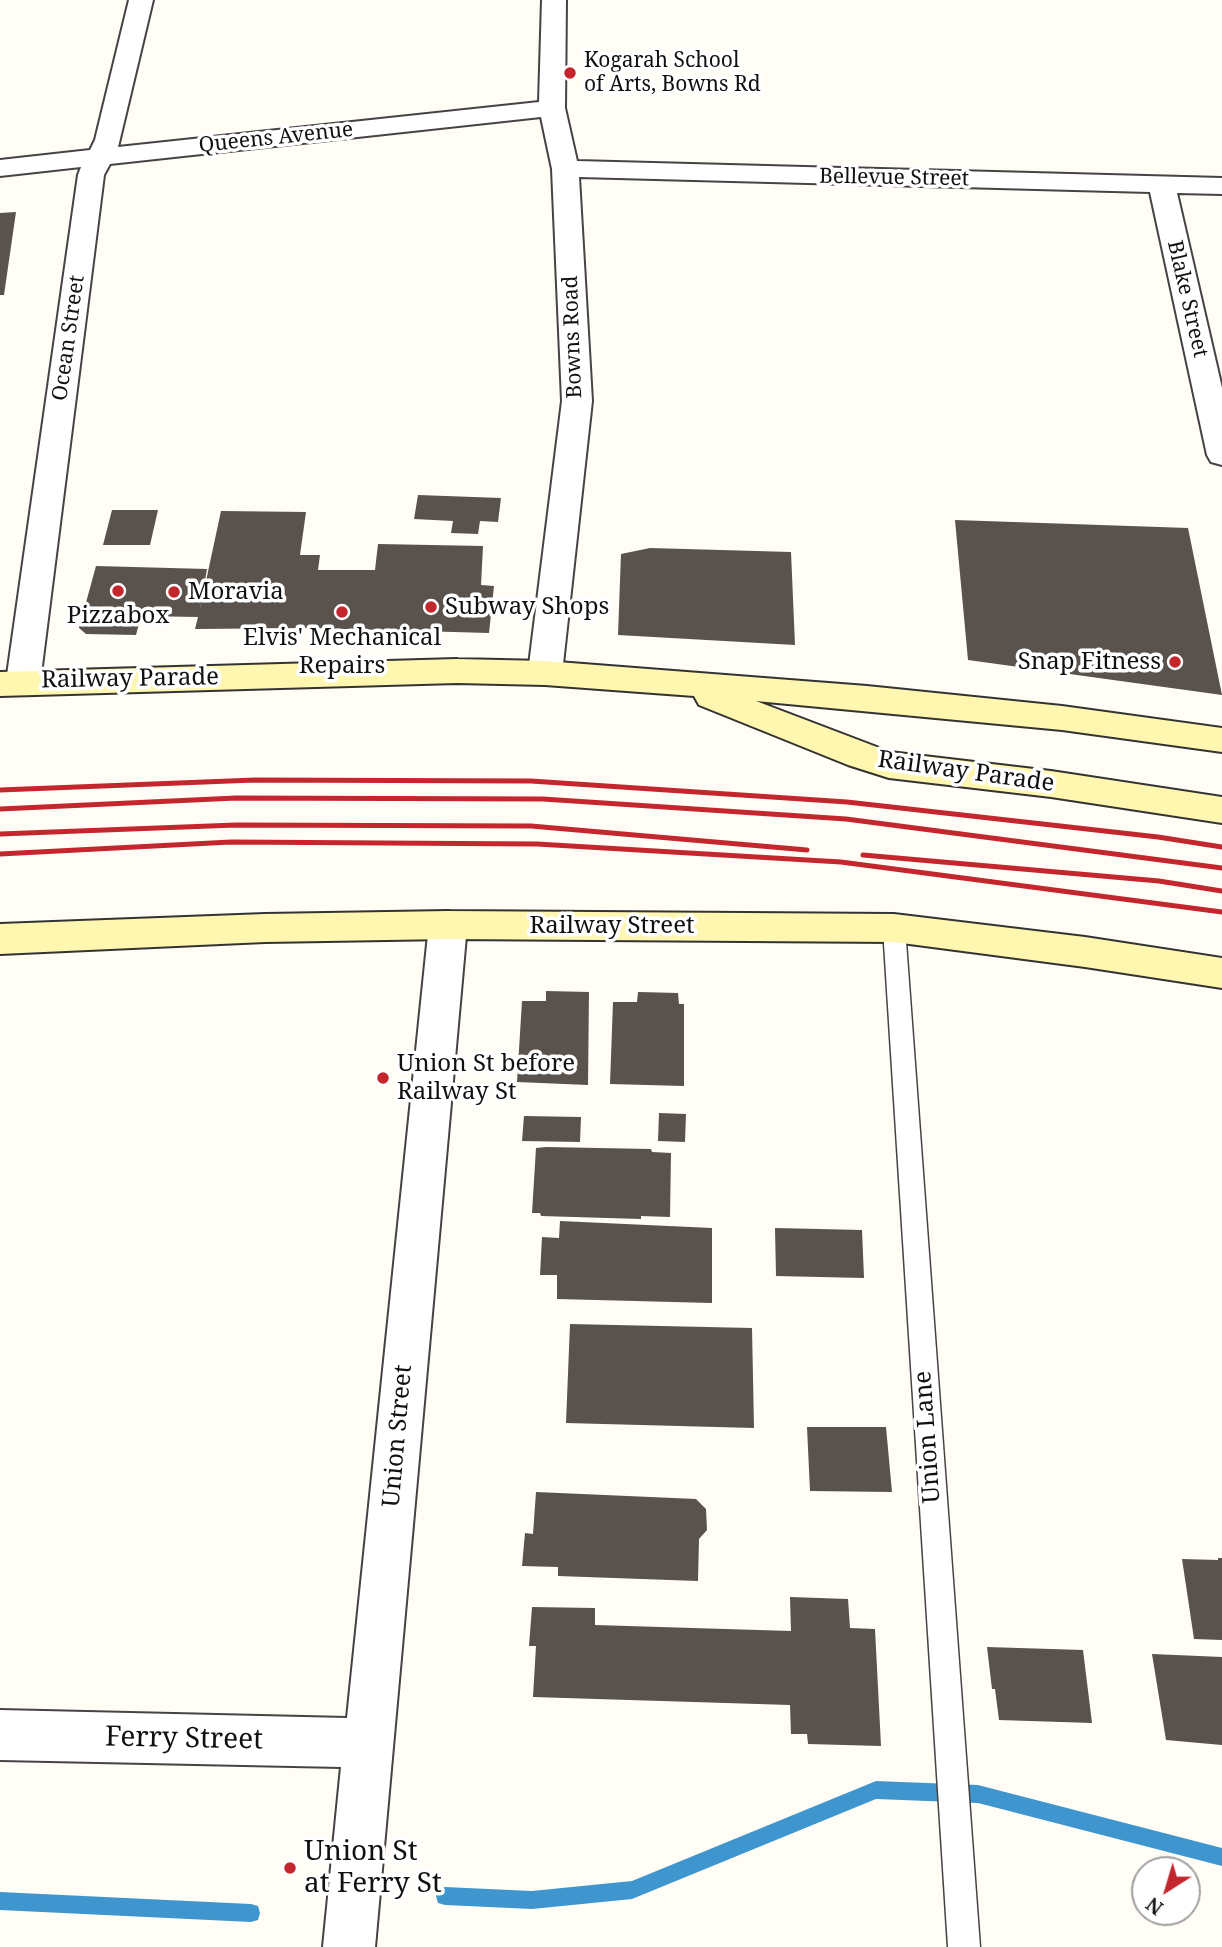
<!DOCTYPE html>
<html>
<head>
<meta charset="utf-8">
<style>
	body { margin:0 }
	#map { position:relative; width:1222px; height:1947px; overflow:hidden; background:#fffdf5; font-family:"Noto Serif",serif }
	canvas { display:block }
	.north { position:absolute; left:1131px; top:1856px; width:70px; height:70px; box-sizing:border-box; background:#fff; border:2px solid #a0a0a0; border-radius:50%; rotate:217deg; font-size:19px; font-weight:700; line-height:28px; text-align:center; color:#111 }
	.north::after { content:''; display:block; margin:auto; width:24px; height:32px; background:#c4262e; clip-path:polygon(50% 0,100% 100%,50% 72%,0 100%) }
</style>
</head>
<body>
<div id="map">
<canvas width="1222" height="1947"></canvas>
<div class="north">N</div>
</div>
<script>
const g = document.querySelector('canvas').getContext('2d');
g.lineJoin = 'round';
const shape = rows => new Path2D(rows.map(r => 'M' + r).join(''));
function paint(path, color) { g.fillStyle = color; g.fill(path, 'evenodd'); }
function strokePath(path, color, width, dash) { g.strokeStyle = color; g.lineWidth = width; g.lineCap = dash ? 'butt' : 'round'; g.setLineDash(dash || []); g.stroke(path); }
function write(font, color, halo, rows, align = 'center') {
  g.font = font + ' "Noto Serif",serif'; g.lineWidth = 7; g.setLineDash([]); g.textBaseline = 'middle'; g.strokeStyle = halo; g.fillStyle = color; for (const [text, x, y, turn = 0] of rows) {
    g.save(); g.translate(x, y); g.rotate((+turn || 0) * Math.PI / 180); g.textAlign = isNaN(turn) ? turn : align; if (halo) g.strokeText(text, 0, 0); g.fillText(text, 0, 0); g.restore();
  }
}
const stream = shape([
	[876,1781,978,1785,1222,1848,1222,1866,978,1803,876,1799,632,1899,532,1909,445,1905,438,1903,436,1896,438,1889,445,1887,532,1891,632,1881,876,1781],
	[0,1892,251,1904,258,1906,260,1913,258,1920,251,1922,0,1910,0,1892]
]);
const building = shape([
	[16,212,4,295,0,295,0,213],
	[418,495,501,498,498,522,480,521,478,534,451,533,453,521,414,519],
	[112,510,158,510,150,545,103,545],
	[221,511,306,512,300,555,320,555,318,570,375,570,378,544,483,546,481,585,494,586,489,633,310,628,195,629,198,617,141,616,136,635,86,634,79,628,96,566,207,569,200,609],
	[955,520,1188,528,1222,695,968,660],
	[650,548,791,552,795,645,618,635,621,554],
	[546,991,589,992,588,1085,517,1082,522,1001,546,1001],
	[638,992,678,993,679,1004,684,1004,684,1086,610,1084,613,1002,637,1002],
	[659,1113,686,1114,685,1142,658,1141],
	[524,1116,581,1117,580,1142,522,1141],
	[546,1147,651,1149,652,1152,671,1153,670,1217,641,1216,641,1219,541,1216,540,1213,532,1213,536,1148],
	[560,1221,712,1228,712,1303,557,1299,557,1275,540,1275,542,1237,559,1238],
	[775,1228,862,1230,864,1278,776,1276],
	[570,1324,752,1328,754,1428,566,1423],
	[807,1427,886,1427,892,1492,810,1491],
	[536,1492,696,1499,706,1509,707,1530,699,1539,698,1581,558,1576,558,1567,522,1566,525,1533,533,1534],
	[1218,1558,1222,1558,1222,1640,1194,1639,1182,1559,1218,1560],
	[790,1597,848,1599,850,1628,875,1629,881,1746,808,1744,807,1734,791,1734,790,1705,533,1697,536,1646,529,1646,532,1607,595,1608,595,1625,791,1631],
	[987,1647,1083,1650,1092,1723,999,1720,995,1689,992,1689],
	[1152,1654,1222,1657,1222,1745,1166,1740]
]);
const lane = shape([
	[894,919,902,922,905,928,980,1947,948,1947,883,928,886,922,894,919]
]);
const street = shape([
	[129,0,153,0,118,147,539,102,542,0,566,0,565,108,577,161,1222,178,1222,194,1177,193,1222,388,1222,465,1211,462,1207,455,1150,192,579,177,592,401,562,673,557,681,545,685,533,681,528,673,562,401,552,169,541,117,110,164,104,175,40,682,35,690,23,694,11,690,6,682,78,175,81,167,0,176,0,160,90,150,95,140,129,0],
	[448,911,461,915,467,925,375,1947,323,1947,341,1767,0,1760,0,1710,347,1718,429,925,435,915,448,911]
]);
const secondary = shape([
	[457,659,545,661,867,686,1062,706,1222,728,1222,752,1062,730,756,701,890,752,1051,771,1222,797,1222,823,1051,797,889,778,848,765,699,705,694,696,545,685,457,683,0,696,0,672,457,659],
	[448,911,894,914,1085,937,1222,958,1222,988,1085,967,894,942,448,939,265,942,0,954,0,924,265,914,448,911]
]);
const rail = shape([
	[0,790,255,780,531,781,847,802,1158,837,1222,847],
	[0,809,236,798,543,799,846,819,1222,868],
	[0,834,236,825,531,826,807,850],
	[0,854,231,842,537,844,841,862,1222,912],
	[863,855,1159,881,1222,891]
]);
const markers = [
	[570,73,7,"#c4262e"],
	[118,591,7,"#c4262e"],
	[174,592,7,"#c4262e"],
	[431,607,7,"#c4262e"],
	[342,612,7,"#c4262e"],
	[1175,662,7,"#c4262e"],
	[383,1078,7,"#c4262e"],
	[290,1868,7,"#c4262e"]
];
const farPoinames = [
	["Kogarah School",584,61],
	["of Arts, Bowns Rd",584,85]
];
const farStreetnames = [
	["Queens Avenue",276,138,-6],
	["Bellevue Street",894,178,1],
	["Blake Street",1187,299,77],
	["Bowns Road",573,337,-92],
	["Ocean Street",69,338,-82]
];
const poiNames = [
	["Moravia",188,592],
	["Subway Shops",445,607],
	["Pizzabox",118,616,"center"],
	["Elvis' Mechanical",342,638,"center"],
	["Repairs",342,666,"center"],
	["Snap Fitness",1161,662,"right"],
	["Union St before",397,1064],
	["Railway St",397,1092]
];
const streetNames = [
	["Railway Parade",130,679,-1],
	["Railway Parade",966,772,8],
	["Railway Street",612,926],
	["Union Street",398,1436,-85],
	["Union Lane",928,1437,-94]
];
const nearStreetnames = [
	["Ferry Street",184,1739,1]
];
const nearPoinames = [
	["Union St",304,1852],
	["at Ferry St",304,1884]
];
paint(stream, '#3f96cf');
paint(building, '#5a524d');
strokePath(lane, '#444', 3);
strokePath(street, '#444', 4);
strokePath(secondary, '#333', 4);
paint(lane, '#fff');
paint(street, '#fff');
paint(secondary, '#fff6b0');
strokePath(rail, '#c4262e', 5);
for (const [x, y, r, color] of markers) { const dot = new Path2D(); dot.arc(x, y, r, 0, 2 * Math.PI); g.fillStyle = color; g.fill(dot); strokePath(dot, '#fff', 2.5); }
write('21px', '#111', '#fff', farPoinames, 'left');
write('21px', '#111', '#fff', farStreetnames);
write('24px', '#111', '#fff', poiNames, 'left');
write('24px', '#111', '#fff', streetNames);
write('28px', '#111', '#fff', nearStreetnames);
write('28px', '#111', '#fff', nearPoinames, 'left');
</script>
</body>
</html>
